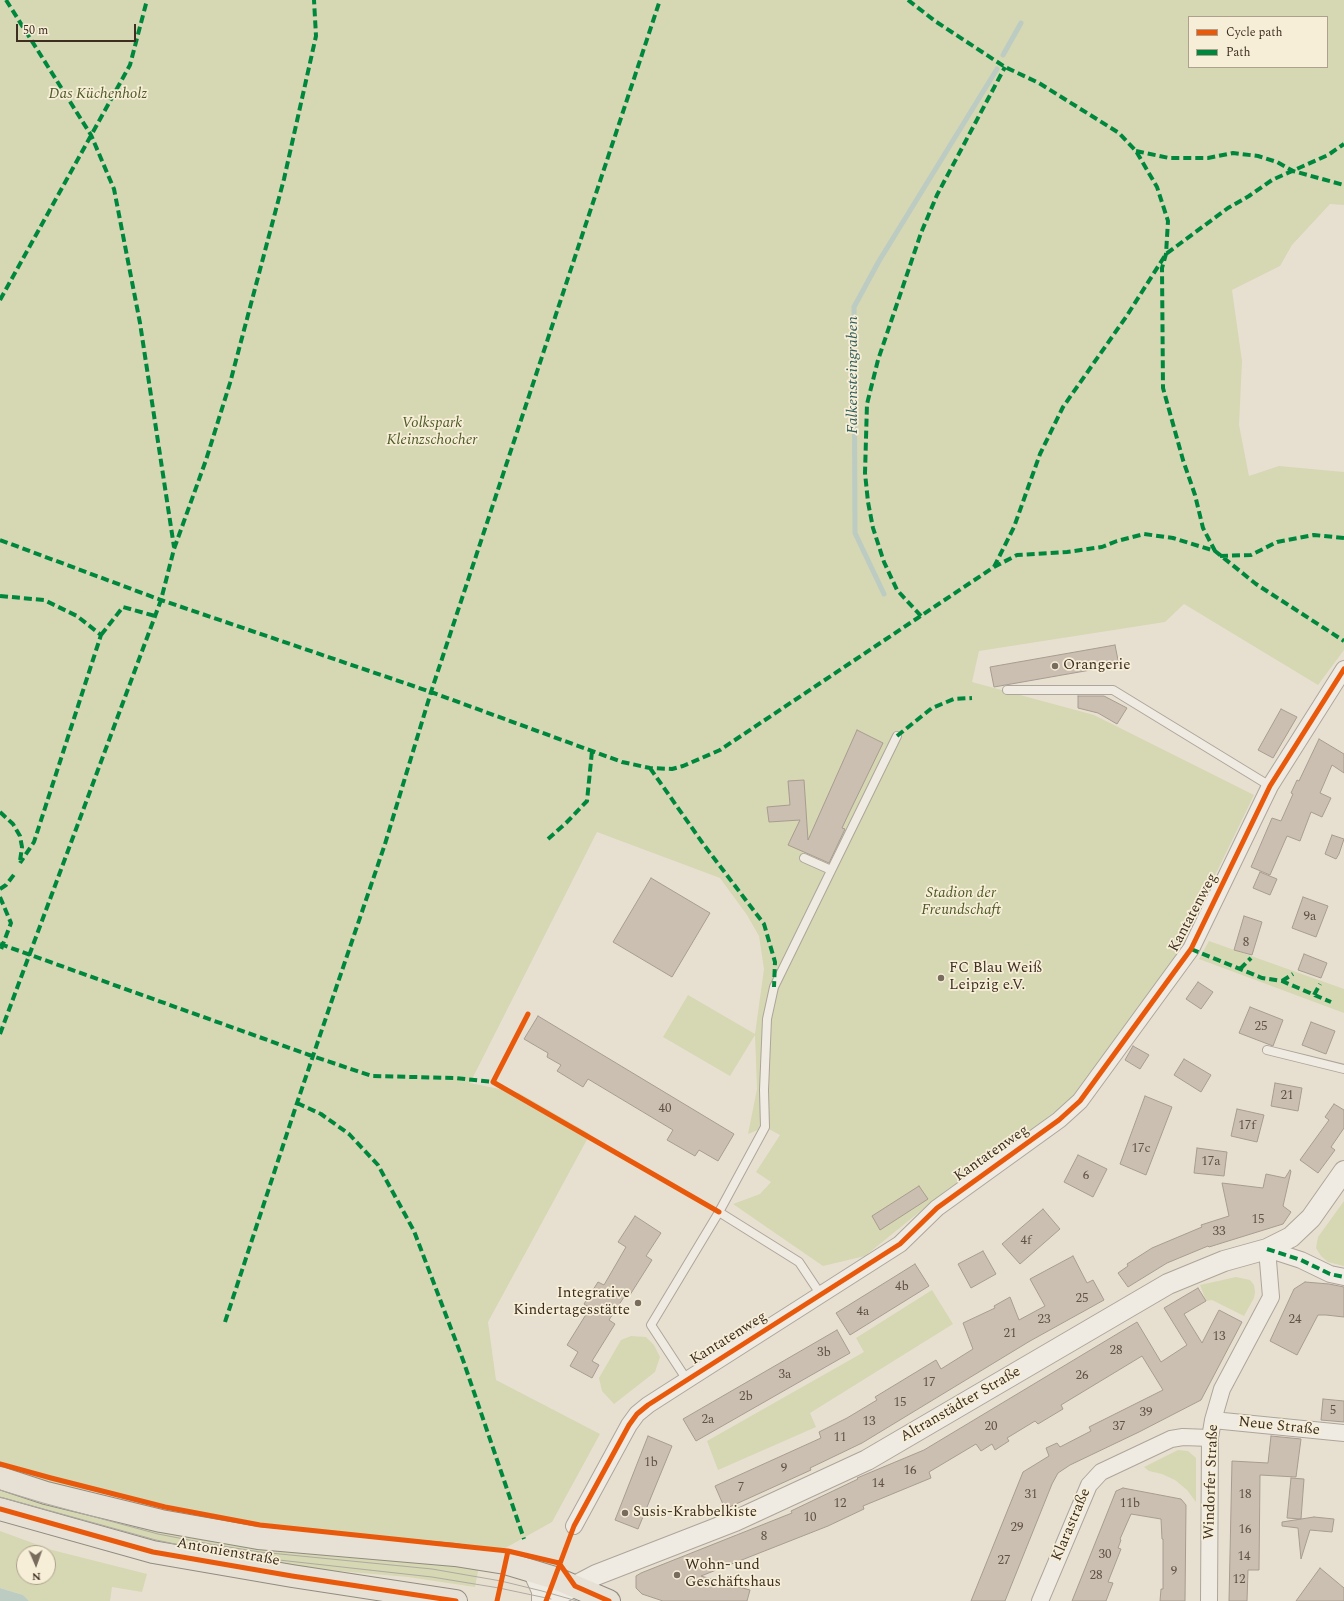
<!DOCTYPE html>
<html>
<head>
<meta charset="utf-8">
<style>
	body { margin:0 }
	#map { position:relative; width:1344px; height:1601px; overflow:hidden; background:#e7e0d1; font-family:Spectral,serif }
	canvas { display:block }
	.legend { position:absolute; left:1188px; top:16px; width:140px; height:52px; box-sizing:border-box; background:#f7eed8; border:1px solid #ada18e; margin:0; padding:5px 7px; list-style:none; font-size:12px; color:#3d2e20 }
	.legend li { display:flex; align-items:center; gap:8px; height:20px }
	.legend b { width:20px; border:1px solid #ada18e }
	.north { position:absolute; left:16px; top:1545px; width:40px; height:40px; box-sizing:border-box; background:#f7eed8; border:1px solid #ada18e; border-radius:50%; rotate:178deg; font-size:11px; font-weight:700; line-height:16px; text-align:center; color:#3d2e20 }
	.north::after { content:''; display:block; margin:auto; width:14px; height:18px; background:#786c5e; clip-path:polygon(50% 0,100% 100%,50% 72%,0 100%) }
	.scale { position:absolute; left:16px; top:24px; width:120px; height:18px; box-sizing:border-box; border:2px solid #3d2e20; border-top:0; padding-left:5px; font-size:12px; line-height:14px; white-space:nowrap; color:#3d2e20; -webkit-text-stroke:3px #f7eed8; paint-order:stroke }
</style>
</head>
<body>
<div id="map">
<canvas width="1344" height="1601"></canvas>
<ul class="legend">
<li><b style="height:5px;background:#e8590c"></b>Cycle path</li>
<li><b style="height:5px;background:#00873e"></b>Path</li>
</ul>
<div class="north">N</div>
<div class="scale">50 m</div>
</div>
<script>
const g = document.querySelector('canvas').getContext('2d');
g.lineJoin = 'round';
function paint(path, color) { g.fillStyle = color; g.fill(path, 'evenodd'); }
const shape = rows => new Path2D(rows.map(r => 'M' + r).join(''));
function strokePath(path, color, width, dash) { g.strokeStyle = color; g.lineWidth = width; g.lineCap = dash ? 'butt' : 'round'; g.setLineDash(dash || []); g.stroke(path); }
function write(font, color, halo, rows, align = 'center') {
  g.font = font + ' Spectral,serif'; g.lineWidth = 3.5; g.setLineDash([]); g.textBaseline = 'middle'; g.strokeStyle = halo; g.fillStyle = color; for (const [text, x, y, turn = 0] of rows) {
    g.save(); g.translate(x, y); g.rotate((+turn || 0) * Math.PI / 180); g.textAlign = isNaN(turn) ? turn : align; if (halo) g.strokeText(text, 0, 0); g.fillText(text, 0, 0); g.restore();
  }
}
const green = shape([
	[0,0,1344,0,1344,205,1330,204,1292,245,1280,266,1232,290,1242,361,1239,425,1249,476,1279,466,1344,472,1344,650,1318,685,1184,604,1165,622,979,651,972,682,1094,715,1254,795,1177,954,1071,1099,986,1165,949,1188,865,1256,823,1266,733,1204,760,1194,771,1182,756,1172,780,1135,765,1127,748,1134,757,1089,755,1035,730,1076,663,1037,688,995,755,1034,764,969,759,936,747,915,720,878,597,832,470,1083,519,1093,590,1134,488,1322,496,1380,600,1434,552,1522,500,1551,258,1526,157,1506,114,1495,63,1486,0,1468],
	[1189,17,1327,17,1327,67,1189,67],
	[1209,941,1344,989,1344,1013,1199,959],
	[1344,1201,1344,1266,1328,1262,1321,1256,1316,1248,1318,1237],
	[1236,1277,1250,1280,1254,1285,1255,1292,1254,1298,1244,1316,1212,1300,1206,1301,1200,1285],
	[932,1290,953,1324,810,1413,816,1427,718,1470,707,1441,864,1352,856,1338],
	[631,1336,646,1337,654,1345,660,1357,655,1372,614,1404,602,1391,599,1378,621,1340],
	[1178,1450,1188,1451,1196,1458,1196,1502,1187,1490,1175,1480,1162,1474,1149,1471,1144,1467],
	[0,1486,479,1566,475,1587,408,1577,293,1567,192,1553,0,1502],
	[0,1531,52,1550,147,1574,142,1592,112,1587,110,1601,29,1601,23,1595,0,1588],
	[24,1553,48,1553,48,1577,24,1577]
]);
const water = shape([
	[0,1588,23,1595,29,1601,0,1601]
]);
const stream = shape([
	[1003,55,1021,23],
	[884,594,855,533,854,307,879,261,997,69]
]);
const building = shape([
	[1115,645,1119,665,994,687,990,667,1115,645],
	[1078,696,1104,696,1127,708,1117,724,1098,713,1078,708,1078,696],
	[1281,709,1297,717,1273,758,1258,750,1281,709],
	[857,730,883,743,849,813,842,828,845,829,829,863,788,845,800,820,769,822,767,807,790,805,788,781,804,780,808,840,857,730],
	[1319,739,1344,754,1344,773,1332,765,1320,793,1331,798,1322,817,1311,812,1300,841,1287,836,1270,875,1251,867,1272,818,1281,821,1293,794,1291,793,1297,780,1299,781,1319,739],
	[1332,835,1344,839,1339,854,1336,859,1325,854,1332,835],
	[1260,872,1277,879,1270,895,1253,888,1260,872],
	[651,878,710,913,672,977,613,942,651,878],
	[1303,897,1328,906,1316,937,1292,928,1303,897],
	[1244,916,1262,922,1252,955,1234,950,1244,916],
	[1304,954,1327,963,1321,978,1298,970,1304,954],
	[1198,982,1213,992,1201,1009,1186,999,1198,982],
	[1250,1007,1283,1020,1273,1046,1239,1033,1250,1007],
	[538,1016,734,1134,718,1161,699,1150,695,1156,667,1140,673,1130,588,1079,583,1087,557,1071,561,1065,547,1057,548,1053,524,1039,538,1016],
	[1311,1022,1335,1031,1326,1054,1302,1045,1311,1022],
	[1133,1046,1149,1055,1140,1069,1125,1060,1133,1046],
	[1184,1059,1211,1075,1201,1092,1174,1075,1184,1059],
	[1275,1083,1302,1088,1298,1111,1271,1106,1275,1083],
	[1145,1096,1172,1107,1146,1175,1120,1164,1145,1096],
	[1334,1104,1344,1110,1344,1128,1331,1147,1335,1150,1318,1173,1300,1160,1329,1120,1325,1117,1334,1104],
	[1237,1109,1264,1115,1257,1142,1231,1136,1237,1109],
	[1197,1148,1227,1152,1224,1176,1194,1173,1197,1148],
	[1078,1155,1107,1169,1093,1197,1064,1182,1078,1155],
	[1290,1170,1291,1171,1283,1206,1291,1212,1283,1224,1209,1247,1208,1246,1167,1263,1128,1287,1118,1273,1128,1266,1127,1264,1152,1248,1202,1227,1201,1225,1229,1216,1222,1183,1263,1188,1266,1174,1285,1178,1290,1170],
	[919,1186,928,1199,880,1230,872,1216,919,1186],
	[1043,1209,1060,1229,1020,1264,1002,1244,1043,1209],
	[635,1216,661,1233,646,1256,652,1260,628,1298,624,1297,609,1320,615,1324,592,1361,599,1365,592,1378,570,1366,578,1352,567,1345,590,1308,584,1304,598,1282,604,1285,626,1247,618,1242,635,1216],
	[983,1251,996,1274,971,1288,958,1264,983,1251],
	[1073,1256,1087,1283,1093,1280,1104,1300,1030,1341,862,1443,810,1468,811,1470,725,1509,715,1486,821,1438,819,1432,847,1418,877,1400,875,1397,936,1360,941,1369,973,1349,963,1323,995,1308,994,1306,1010,1297,1019,1320,1045,1306,1030,1279,1073,1256],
	[915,1264,929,1286,850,1335,836,1313,915,1264],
	[1305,1282,1329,1284,1344,1287,1344,1317,1326,1315,1318,1315,1297,1355,1270,1341,1294,1289,1305,1282],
	[1198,1288,1206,1301,1184,1314,1202,1343,1219,1310,1242,1322,1201,1400,1139,1432,1070,1465,1058,1473,1052,1484,1005,1601,971,1601,1023,1472,1049,1456,1046,1448,1057,1443,1060,1447,1091,1431,1089,1427,1163,1390,1142,1356,1061,1405,1063,1409,1038,1424,1035,1421,1007,1438,1009,1441,995,1450,992,1444,981,1451,976,1444,929,1472,931,1478,863,1506,864,1509,828,1526,701,1576,750,1590,747,1601,663,1601,642,1594,636,1588,636,1576,641,1573,792,1513,791,1511,858,1479,857,1478,924,1450,1137,1322,1161,1362,1187,1345,1164,1308,1198,1288],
	[837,1330,850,1353,696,1441,683,1419,837,1330],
	[1323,1399,1344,1401,1344,1422,1321,1420,1323,1399],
	[648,1436,672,1446,638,1529,615,1520,648,1436],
	[1271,1436,1301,1439,1296,1477,1260,1475,1259,1570,1248,1570,1247,1601,1229,1601,1232,1461,1268,1463,1271,1436],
	[1291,1478,1304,1479,1301,1519,1287,1518,1291,1478],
	[1123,1488,1181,1499,1186,1505,1185,1601,1160,1601,1161,1589,1163,1589,1163,1539,1162,1539,1161,1519,1131,1514,1120,1539,1121,1540,1118,1548,1121,1549,1108,1582,1113,1583,1106,1601,1072,1601,1116,1491,1123,1488],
	[1314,1517,1334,1519,1332,1532,1310,1530,1301,1559,1298,1528,1282,1526,1282,1522,1314,1517],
	[1320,1568,1344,1588,1344,1601,1296,1601,1320,1568]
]);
const service = shape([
	[1007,690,1113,690,1270,786],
	[804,858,831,870],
	[1267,1050,1344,1069],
	[821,1295,799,1262,719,1212,765,1127,764,1090,767,1019,774,987,897,736],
	[687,1380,651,1325,719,1212]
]);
const minor = shape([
	[1213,1420,1344,1433],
	[574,1526,629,1425,637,1414,648,1405,687,1380,900,1244,937,1208,1059,1120,1080,1101,1191,949,1270,786,1344,669],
	[1040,1601,1089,1485,1101,1472,1171,1439,1183,1437,1210,1438],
	[1209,1601,1210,1438,1213,1420,1222,1389,1271,1297,1267,1249,1301,1260,1330,1274,1344,1277]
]);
const tertiary = shape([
	[533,1571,542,1591,542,1601],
	[551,1601,558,1595,596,1575,735,1521,867,1460,1168,1284,1224,1261,1267,1249,1291,1237,1311,1218,1344,1171]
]);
const primary = shape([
	[0,1478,46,1493,161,1521,258,1538,455,1555,505,1563,555,1578,609,1601],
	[0,1509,153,1552,292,1576,456,1601]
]);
const tram = shape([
	[0,1490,43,1503,158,1534,210,1544,260,1552,432,1569,501,1581,542,1591,577,1601],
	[0,1497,156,1540,209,1551,261,1558,432,1577,499,1588,551,1599]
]);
const quiet = shape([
	[6,0,91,135,114,189,140,323,174,547],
	[908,0,935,21,1005,67,1039,83,1119,133,1136,151,1157,187,1168,221,1166,254,1162,268,1163,388,1183,460,1195,495,1203,528,1215,551],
	[1136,151,1169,158,1208,158,1233,153,1258,156,1277,162,1293,171,1344,185],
	[0,300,130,65,147,0],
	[0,540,161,600,431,692,622,762,650,768,672,769,683,766,720,750,994,567,1017,555,1067,552,1102,547,1117,541,1144,534,1173,538,1215,551,1256,584,1344,641],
	[1220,556,1251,555,1277,542,1314,535,1344,538],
	[994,567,1014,527,1040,454,1063,407,1126,317,1166,254,1228,208,1249,196,1272,180,1328,155,1344,144],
	[0,596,44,600,77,616,101,635,34,842,20,863],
	[921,616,897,590,884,562,873,528,868,502,865,473,867,404,878,360,921,233,937,195,1005,67],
	[101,635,123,607,155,616],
	[897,736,932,708,954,699,972,698],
	[650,768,704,845,764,924,775,962,774,987],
	[0,812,13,824,20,836,22,847,20,861],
	[548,839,566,823,587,801,592,751],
	[0,889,6,885,16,872],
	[0,897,11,923,0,952],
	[0,944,312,1056,372,1076,455,1078,493,1082],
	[1191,949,1262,978,1282,981,1331,1002],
	[1240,969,1251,958],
	[1282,981,1293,974],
	[1314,995,1320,984],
	[0,1034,161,600,174,549,206,460,230,383,284,179,316,36,314,0],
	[297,1103,321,1114,349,1134,378,1165,414,1231,463,1360,524,1539],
	[1267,1249,1301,1260,1330,1274,1344,1277],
	[225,1322,297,1103,385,844,431,692,660,0]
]);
const cycleway = shape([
	[528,1014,493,1082,719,1212],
	[0,1464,51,1478,165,1507,260,1525,508,1551,559,1563,575,1586,609,1601],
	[0,1509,153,1552,292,1576,456,1601],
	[497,1601,508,1551],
	[546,1601,574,1526,629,1425,637,1414,648,1405,687,1380,900,1244,937,1208,1059,1120,1080,1101,1191,949,1270,786,1344,669]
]);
const markers = [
	[1055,666,4,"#786c5e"],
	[941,978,4,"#786c5e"],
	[638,1303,4,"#786c5e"],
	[625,1513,4,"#786c5e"],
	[677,1575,4,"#786c5e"]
];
const numberNames = [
	["9a",1310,917],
	["8",1246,943],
	["25",1261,1027],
	["21",1287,1096],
	["40",665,1109],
	["17f",1247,1126],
	["17c",1141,1149],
	["17a",1211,1162],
	["6",1086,1176],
	["15",1258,1220],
	["33",1219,1232],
	["4f",1026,1241],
	["4b",902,1287],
	["25",1082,1299],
	["4a",863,1312],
	["23",1044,1320],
	["24",1295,1320],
	["21",1010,1334],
	["13",1219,1337],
	["28",1116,1351],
	["3b",824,1353],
	["3a",785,1375],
	["26",1082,1376],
	["17",929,1383],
	["2b",746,1397],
	["15",900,1403],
	["5",1333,1411],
	["39",1146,1413],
	["2a",708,1420],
	["13",869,1422],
	["20",991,1427],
	["37",1119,1427],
	["11",840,1438],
	["1b",651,1463],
	["9",784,1469],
	["16",910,1471],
	["14",878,1484],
	["7",741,1488],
	["31",1031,1495],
	["18",1245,1495],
	["12",840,1504],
	["11b",1130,1504],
	["10",810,1518],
	["29",1017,1528],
	["16",1245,1530],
	["8",764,1537],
	["30",1105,1555],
	["14",1244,1557],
	["27",1004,1561],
	["9",1174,1572],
	["28",1096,1576],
	["12",1239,1580]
];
const parkNames = [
	["Das Küchenholz",98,95],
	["Volkspark",432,424],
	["Kleinzschocher",432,441],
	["Stadion der",961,894],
	["Freundschaft",961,911]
];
const poiNames = [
	["Orangerie",1063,666],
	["FC Blau Weiß",949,969],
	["Leipzig e.V.",949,986],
	["Integrative",630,1294,"right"],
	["Kindertagesstätte",630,1311,"right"],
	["Susis-Krabbelkiste",633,1513],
	["Wohn- und",685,1566],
	["Geschäftshaus",685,1583]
];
const streetNames = [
	["Kantatenweg",1194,913,-62],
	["Kantatenweg",992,1154,-35],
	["Kantatenweg",729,1339,-32],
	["Altranstädter Straße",961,1405,-30],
	["Neue Straße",1279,1427,6],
	["Windorfer Straße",1212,1482,-88],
	["Klarastraße",1072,1525,-67],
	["Antonienstraße",228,1553,10]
];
const waterNames = [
	["Falkensteingraben",854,375,-90]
];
paint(green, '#d6d7b3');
paint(water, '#bcccc2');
strokePath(stream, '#bcccc2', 5);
paint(building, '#cbbfb2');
strokePath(building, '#a89c90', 1);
strokePath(service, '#ada599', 10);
strokePath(minor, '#ada599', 18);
strokePath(tertiary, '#ada599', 22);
strokePath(primary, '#928b80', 24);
strokePath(service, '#efebe3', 8);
strokePath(minor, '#efebe3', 16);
strokePath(tertiary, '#efebe3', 20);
strokePath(primary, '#e6e1d4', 22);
strokePath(tram, '#afaaa2', 1);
strokePath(quiet, '#00873e', 4, [8, 4]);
strokePath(cycleway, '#e8590c', 5);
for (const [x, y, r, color] of markers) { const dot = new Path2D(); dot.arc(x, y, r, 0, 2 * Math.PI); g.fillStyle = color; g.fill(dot); strokePath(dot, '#f7eed8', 1.5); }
write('13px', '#605244', null, numberNames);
write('italic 15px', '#4d5a26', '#f7eed8', parkNames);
write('15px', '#3d2e20', '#f7eed8', poiNames, 'left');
write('15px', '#3d2e20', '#f7eed8', streetNames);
write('italic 16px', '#2f5d5a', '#f7eed8', waterNames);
</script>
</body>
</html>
